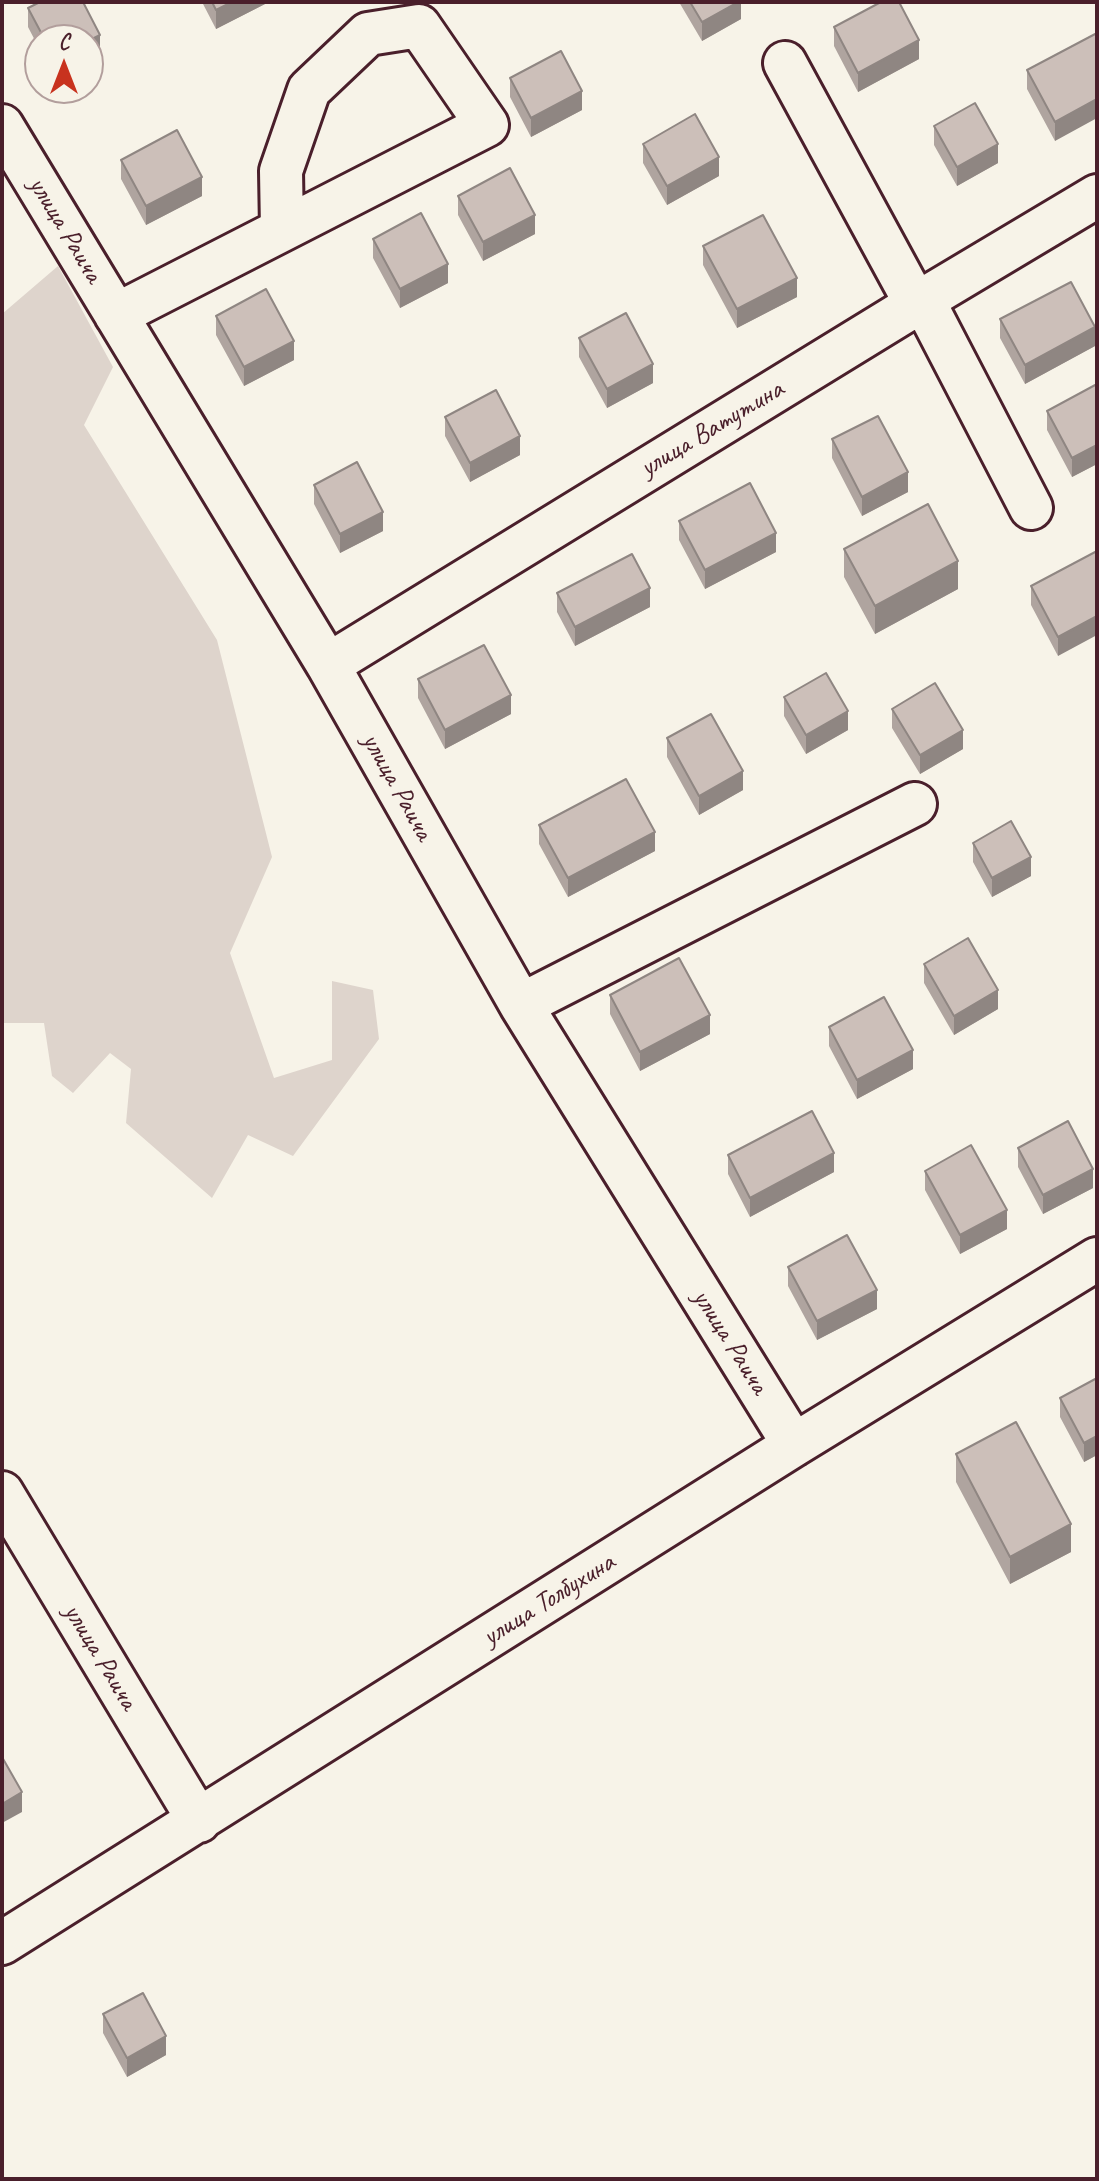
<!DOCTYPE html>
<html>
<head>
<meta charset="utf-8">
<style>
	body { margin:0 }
	#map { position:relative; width:1099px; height:2181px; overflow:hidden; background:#f7f3e8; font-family:Caveat,sans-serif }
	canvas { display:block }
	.frame { position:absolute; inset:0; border:4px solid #4a1f2b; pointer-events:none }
	.north { position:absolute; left:24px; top:24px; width:80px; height:80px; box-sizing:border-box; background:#f7f3e8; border:2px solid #b29e9c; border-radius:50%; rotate:0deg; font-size:22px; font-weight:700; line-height:32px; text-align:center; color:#4a1f2b }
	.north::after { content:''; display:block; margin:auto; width:28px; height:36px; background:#c8321e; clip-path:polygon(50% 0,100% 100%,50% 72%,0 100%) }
</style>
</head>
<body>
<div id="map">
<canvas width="1099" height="2181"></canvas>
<div class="frame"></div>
<div class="north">С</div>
</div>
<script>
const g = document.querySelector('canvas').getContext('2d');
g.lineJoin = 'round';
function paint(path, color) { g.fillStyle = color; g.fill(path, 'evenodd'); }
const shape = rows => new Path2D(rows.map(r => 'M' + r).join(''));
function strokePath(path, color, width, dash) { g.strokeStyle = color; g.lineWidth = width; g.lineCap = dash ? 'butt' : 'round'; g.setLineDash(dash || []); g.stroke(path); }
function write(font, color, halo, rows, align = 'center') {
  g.font = font + ' Caveat,sans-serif'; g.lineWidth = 6; g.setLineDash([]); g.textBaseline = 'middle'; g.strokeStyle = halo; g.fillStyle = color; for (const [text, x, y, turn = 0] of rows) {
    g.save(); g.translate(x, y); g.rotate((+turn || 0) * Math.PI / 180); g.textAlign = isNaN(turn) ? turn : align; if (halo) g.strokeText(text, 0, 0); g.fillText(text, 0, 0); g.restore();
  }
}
const green = shape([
	[58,266,113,367,84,425,217,640,272,857,230,953,274,1078,332,1060,332,981,373,990,379,1039,293,1156,248,1135,212,1198,126,1123,131,1069,110,1053,73,1093,52,1076,44,1023,2,1023,2,314]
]);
const minor = shape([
	[785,63,916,304],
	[2,126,328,665,521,1005,794,1445],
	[923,300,1031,508],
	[116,315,487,125,419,26,368,34,309,90,281,171,282,229],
	[328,665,923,300,1097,196],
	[521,1005,915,804],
	[2,1493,199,1821],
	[2,1943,794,1445,1097,1259]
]);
const wall = shape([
	[40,2,83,2,100,35,100,54,88,60,88,40,40,40,40,50,28,27,28,8],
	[202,2,265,2,265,4,216,29],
	[679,2,741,2,741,19,702,41],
	[834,27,919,59,858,92,834,46],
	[1097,33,1055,141,1027,89,1027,70],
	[510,78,582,110,531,137,510,97],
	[934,126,998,163,957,186,934,145],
	[643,144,719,176,667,205,643,163],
	[121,160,202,196,146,225,121,179],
	[458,196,535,234,483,261,458,215],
	[373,239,448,283,400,308,373,258],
	[703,246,797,297,737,328,703,265],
	[216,316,294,360,244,386,216,335],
	[1000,319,1095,346,1025,384,1000,338],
	[579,338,653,383,607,408,579,357],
	[1097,384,1097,464,1072,477,1047,430,1047,411],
	[445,417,520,455,470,482,445,436],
	[832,439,908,492,862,516,832,458],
	[314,485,383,531,340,553,314,504],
	[679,521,776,552,705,589,679,540],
	[844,549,958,589,875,634,844,577],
	[1097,551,1058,656,1031,605,1031,586],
	[557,593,650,607,575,646,557,612],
	[418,679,511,714,445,749,418,698],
	[784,697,848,730,806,754,784,716],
	[892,709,963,749,920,774,892,728],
	[667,738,743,790,699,815,667,757],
	[539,825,655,851,568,897,539,844],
	[973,843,1031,876,992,897,973,862],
	[924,964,998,1009,954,1035,924,983],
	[610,995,710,1034,640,1071,610,1014],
	[829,1027,913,1069,857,1099,829,1046],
	[1018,1148,1093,1188,1043,1214,1018,1167],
	[728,1155,834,1172,750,1217,728,1174],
	[925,1171,1007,1229,960,1254,925,1190],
	[788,1267,877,1309,817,1340,788,1286],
	[1097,1378,1097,1455,1084,1462,1060,1417,1060,1398],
	[956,1454,1071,1552,1010,1584,956,1482],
	[103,2014,166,2055,127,2077,103,2033]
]);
const shadedWall = shape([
	[232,2,265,2,265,4,216,29,216,10],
	[738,2,741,2,741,19,702,41,702,22],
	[100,35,100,54,88,60,88,41],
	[919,40,919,59,858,92,858,73],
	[582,91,582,110,531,137,531,118],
	[1097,99,1097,118,1055,141,1055,122],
	[998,144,998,163,957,186,957,167],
	[719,157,719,176,667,205,667,186],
	[202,177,202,196,146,225,146,206],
	[535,215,535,234,483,261,483,242],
	[448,264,448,283,400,308,400,289],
	[797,278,797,297,737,328,737,309],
	[1095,327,1095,346,1025,384,1025,365],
	[294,341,294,360,244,386,244,367],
	[653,364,653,383,607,408,607,389],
	[520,436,520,455,470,482,470,463],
	[1097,445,1097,464,1072,477,1072,458],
	[908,472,908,492,862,516,862,497],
	[383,512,383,531,340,553,340,534],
	[776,533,776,552,705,589,705,570],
	[958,561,958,589,875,634,875,606],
	[650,588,650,607,575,646,575,627],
	[1097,616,1097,635,1058,656,1058,637],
	[511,695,511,714,445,749,445,730],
	[848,711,848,730,806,754,806,735],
	[963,730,963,749,920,774,920,755],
	[743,771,743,790,699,815,699,796],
	[655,832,655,851,568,897,568,878],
	[1031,857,1031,876,992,897,992,878],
	[998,990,998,1009,954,1035,954,1016],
	[710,1015,710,1034,640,1071,640,1052],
	[913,1050,913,1069,857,1099,857,1080],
	[834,1153,834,1172,750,1217,750,1198],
	[1093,1169,1093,1188,1043,1214,1043,1195],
	[1007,1210,1007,1229,960,1254,960,1235],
	[877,1290,877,1309,817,1340,817,1321],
	[1097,1436,1097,1455,1084,1462,1084,1443],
	[1071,1524,1071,1552,1010,1584,1010,1557],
	[22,1792,22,1812,2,1823,2,1804],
	[166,2036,166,2055,127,2077,127,2058]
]);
const building = shape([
	[40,2,83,2,100,35,88,41,88,40,45,40,28,8,40,2],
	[212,2,232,2,216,10,212,2],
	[690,2,738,2,702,22,690,2],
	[881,2,899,2,919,40,858,73,834,27,881,2],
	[1097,33,1097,99,1055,122,1027,70,1097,33],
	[561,51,582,91,531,118,510,78,561,51],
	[975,103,998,144,957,167,934,126,975,103],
	[695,114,719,157,667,186,643,144,695,114],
	[177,130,202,177,146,206,121,160,177,130],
	[510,168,535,215,483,242,458,196,510,168],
	[421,213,448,264,400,289,373,239,421,213],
	[763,215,797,278,737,309,703,246,763,215],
	[1071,282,1095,327,1025,365,1000,319,1071,282],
	[266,289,294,341,244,367,216,316,266,289],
	[626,313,653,364,607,389,579,338,626,313],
	[1097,384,1097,445,1072,458,1047,411,1097,384],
	[496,390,520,436,470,463,445,417,496,390],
	[878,416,908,472,862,497,832,439,878,416],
	[357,462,383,512,340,534,314,485,357,462],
	[750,483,776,533,705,570,679,521,750,483],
	[928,504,958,561,875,606,844,549,928,504],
	[1097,551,1097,616,1058,637,1031,586,1097,551],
	[632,554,650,588,575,627,557,593,632,554],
	[484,645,511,695,445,730,418,679,484,645],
	[826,673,848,711,806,735,784,697,826,673],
	[935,683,963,730,920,755,892,709,935,683],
	[711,714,743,771,699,796,667,738,711,714],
	[626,779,655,832,568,878,539,825,626,779],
	[1011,821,1031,857,992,878,973,843,1011,821],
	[968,938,998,990,954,1016,924,964,968,938],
	[679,958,710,1015,640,1052,610,995,679,958],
	[884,997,913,1050,857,1080,829,1027,884,997],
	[812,1111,834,1153,750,1198,728,1155,812,1111],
	[1068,1121,1093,1169,1043,1195,1018,1148,1068,1121],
	[971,1145,1007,1210,960,1235,925,1171,971,1145],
	[847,1235,877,1290,817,1321,788,1267,847,1235],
	[1097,1378,1097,1436,1084,1443,1060,1398,1097,1378],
	[1016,1422,1071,1524,1010,1557,956,1454,1016,1422],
	[2,1757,22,1792,2,1804,2,1757],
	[143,1993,166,2036,127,2058,103,2014,143,1993]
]);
const streetNames = [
	["улица Раича",65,230,59],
	["улица Ватутина",712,429,-31],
	["улица Раича",397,787,61],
	["улица Раича",730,1342,58],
	["улица Толбухина",549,1600,-32],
	["улица Раича",100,1657,59]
];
paint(green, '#ded4cc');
strokePath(minor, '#4a1f2b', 48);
strokePath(minor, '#f7f3e8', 42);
paint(wall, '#afa49f');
paint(shadedWall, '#8f8682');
paint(building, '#ccbfb9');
strokePath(building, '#8f8682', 2);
write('28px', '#4a1f2b', '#f7f3e8', streetNames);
</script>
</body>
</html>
